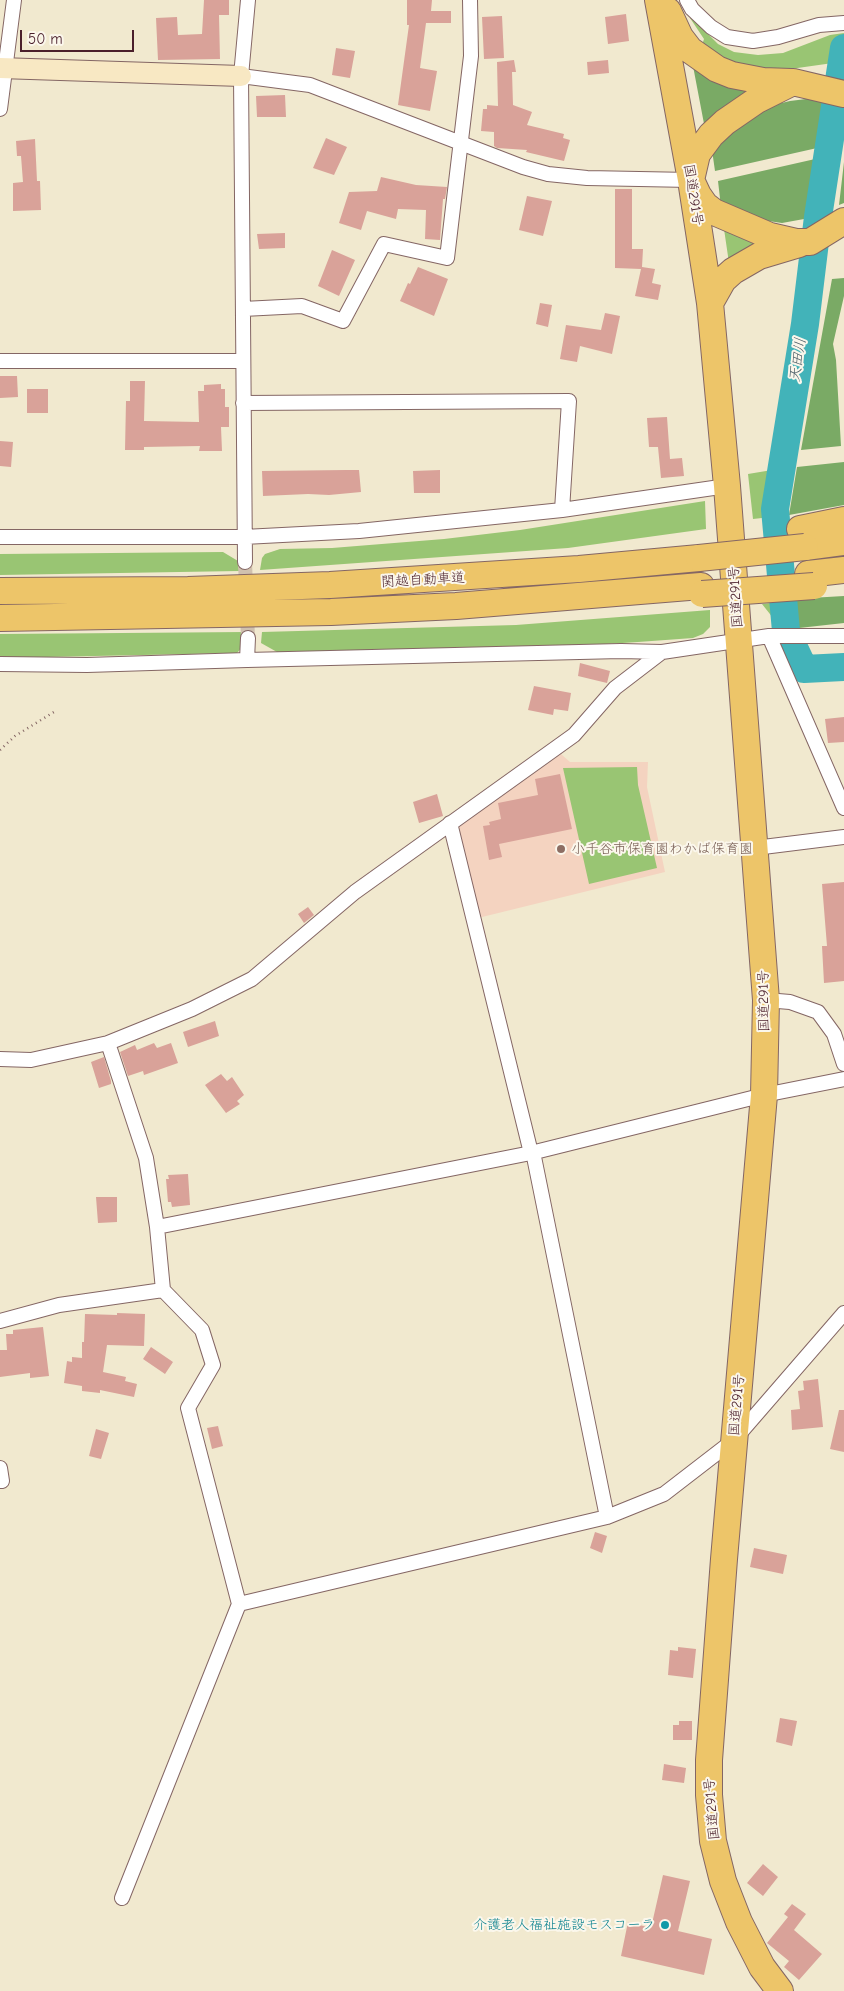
<!DOCTYPE html>
<html>
<head>
<meta charset="utf-8">
<style>
	body { margin:0 }
	#map { position:relative; width:844px; height:1991px; overflow:hidden; background:#f1e9cf; font-family:"Comic Neue",sans-serif }
	canvas { display:block }
	.scale { position:absolute; left:20px; top:30px; width:114px; height:22px; box-sizing:border-box; border:2px solid #4a1f2b; border-top:0; padding-left:6px; font-size:15px; line-height:18px; white-space:nowrap; color:#4a1f2b; -webkit-text-stroke:4px #fbf7ec; paint-order:stroke }
</style>
</head>
<body>
<div id="map">
<canvas width="844" height="1991"></canvas>
<div class="scale">50 m</div>
</div>
<script>
const g = document.querySelector('canvas').getContext('2d');
g.lineJoin = 'round';
function paint(path, color) { g.fillStyle = color; g.fill(path, 'evenodd'); }
const shape = rows => new Path2D(rows.map(r => 'M' + r).join(''));
function strokePath(path, color, width, dash) { g.strokeStyle = color; g.lineWidth = width; g.lineCap = dash ? 'butt' : 'round'; g.setLineDash(dash || []); g.stroke(path); }
function write(font, color, halo, rows, align = 'center') {
  g.font = font + ' "Comic Neue","Klee One",sans-serif'; g.lineWidth = 4; g.setLineDash([]); g.textBaseline = 'middle'; g.strokeStyle = halo; g.fillStyle = color; for (const [text, x, y, turn = 0] of rows) {
    g.save(); g.translate(x, y); g.rotate((+turn || 0) * Math.PI / 180); g.textAlign = isNaN(turn) ? turn : align; if (halo) g.strokeText(text, 0, 0); g.fillText(text, 0, 0); g.restore();
  }
}
const built = shape([
	[561,754,570,762,648,762,647,787,665,872,478,918,458,826]
]);
const green = shape([
	[691,17,718,44,734,52,758,55,783,53,830,35,844,33,840,62,762,73,700,51,704,39,690,18],
	[724,229,761,245,729,263],
	[778,469,771,517,753,519,748,474],
	[705,501,706,529,568,548,260,570,262,558,265,554,280,549,332,548,444,539,520,530],
	[223,552,238,561,239,571,0,575,0,554],
	[779,602,780,610,773,614,777,619,782,616,784,628,781,628,762,604],
	[710,610,710,627,703,634,693,638,638,642,528,649,292,653,277,652,261,643,262,632,516,625],
	[245,632,244,645,237,653,0,658,0,634],
	[637,767,638,785,657,868,589,884,563,768]
]);
const forest = shape([
	[693,66,762,90,705,129],
	[814,98,833,103,826,146,715,171,712,150,754,113,765,107,790,101],
	[824,157,815,217,782,223,755,219,721,207,718,181],
	[844,162,844,203,839,205],
	[844,278,844,296,833,344,836,360,841,446,801,450,832,279],
	[844,462,844,505,789,515,797,467],
	[844,596,844,623,799,628,793,615,793,599]
]);
const river = shape([
	[844,48,818,217,805,324,775,509,786,631,804,669,844,667]
]);
const building = shape([
	[204,0,229,0,229,15,219,15,220,59,158,60,156,18,177,17,178,35,202,34],
	[407,0,432,0,431,11,451,11,451,23,426,23,420,68,437,71,430,111,398,105,409,25,407,25],
	[626,14,629,41,608,44,605,17],
	[502,16,504,58,484,59,482,17],
	[336,48,355,51,350,78,332,75],
	[514,60,516,72,512,72,513,105,532,112,527,125,564,134,563,138,570,140,564,161,526,152,527,150,497,148,494,146,494,132,481,131,483,109,487,109,487,105,498,106,497,62],
	[608,60,609,73,588,75,587,62],
	[285,95,286,117,257,117,256,96],
	[326,138,347,147,334,175,313,168],
	[35,139,37,181,40,181,41,210,13,211,13,183,23,182,21,156,17,156,16,141],
	[381,177,416,185,447,187,445,199,443,199,440,240,425,239,426,210,398,209,396,219,367,211,361,230,339,223,349,192,377,191],
	[615,189,632,189,632,249,643,249,642,267,655,269,652,283,661,285,658,300,635,296,641,269,615,268],
	[527,196,552,201,543,236,519,230],
	[285,233,285,248,259,249,257,234],
	[332,250,355,260,339,296,318,286],
	[418,267,448,279,434,316,400,301,408,283,410,284],
	[540,303,552,305,548,327,536,324],
	[605,313,620,316,612,354,580,346,577,362,560,359,566,325,601,330],
	[0,376,17,376,18,397,0,398],
	[130,381,145,381,144,421,199,422,198,391,204,391,204,385,221,384,221,389,225,389,225,407,229,407,229,427,221,427,222,451,199,451,200,446,144,447,144,450,125,450,126,401,130,401],
	[27,389,48,389,48,413,27,413],
	[667,417,670,459,682,458,684,476,661,478,658,447,649,447,647,418],
	[0,441,13,442,11,467,0,466],
	[346,470,359,470,361,492,329,495,308,494,263,496,262,471],
	[440,470,440,493,414,493,413,471],
	[580,663,610,671,607,683,578,676],
	[534,686,571,693,568,711,554,709,553,715,528,710],
	[844,717,844,742,828,743,825,719],
	[560,774,572,829,499,844,502,857,489,860,483,826,490,825,489,822,501,819,498,803,538,795,535,779],
	[437,794,443,816,419,823,413,802],
	[844,882,844,981,824,983,822,946,827,946,822,884],
	[308,907,314,915,304,923,298,914],
	[215,1021,219,1036,188,1047,183,1032],
	[154,1043,157,1048,171,1043,178,1063,144,1075,143,1071,128,1076,120,1052,135,1045,137,1050],
	[104,1057,111,1081,111,1084,99,1088,91,1062],
	[221,1074,227,1081,232,1077,244,1095,237,1101,240,1104,226,1113,205,1085],
	[188,1174,190,1205,172,1207,171,1202,168,1202,166,1179,169,1179,168,1175],
	[96,1197,117,1197,117,1222,98,1223],
	[117,1313,145,1314,144,1346,107,1345,103,1372,126,1377,125,1381,137,1384,134,1397,100,1390,100,1393,82,1391,82,1386,64,1383,67,1361,72,1362,72,1357,82,1358,82,1342,84,1342,85,1314,117,1315],
	[43,1327,49,1376,30,1378,30,1373,0,1377,0,1350,7,1350,6,1334,13,1334,13,1330],
	[151,1347,173,1362,165,1374,143,1359],
	[818,1379,823,1427,792,1430,791,1410,800,1409,798,1391,804,1390,803,1381],
	[839,1410,844,1410,844,1452,830,1449],
	[218,1426,223,1446,212,1449,207,1428],
	[96,1429,109,1433,101,1459,89,1456],
	[595,1532,607,1536,602,1553,590,1548],
	[754,1548,787,1555,783,1574,750,1567],
	[678,1647,696,1649,693,1678,668,1675,670,1650,678,1651],
	[780,1718,797,1721,792,1746,776,1742],
	[679,1721,692,1721,692,1740,673,1740,673,1725,679,1725],
	[664,1764,686,1768,684,1783,662,1780],
	[763,1864,778,1877,763,1896,747,1883],
	[663,1875,690,1881,678,1931,712,1939,704,1975,621,1956,628,1922,651,1928],
	[792,1904,806,1914,794,1930,822,1954,799,1980,784,1967,789,1961,767,1943,788,1917,784,1914]
]);
const streetTunnel = shape([
	[245,562,248,638]
]);
const path = shape([
	[0,750,15,736,54,712]
]);
const street = shape([
	[687,0,692,9,711,27,727,37,753,41,778,37,819,25,844,23],
	[241,76,310,85,523,167,548,174,587,178,691,180],
	[0,109,14,0],
	[243,309,302,306,343,321,384,244,447,258,471,56,470,0],
	[0,361,243,361],
	[243,403,569,401,562,510],
	[0,537,244,537,359,531,562,510,727,486],
	[245,562,241,76,248,0],
	[769,636,844,808],
	[247,660,621,651,662,652,769,636,844,636],
	[0,664,87,665,247,660,248,638],
	[450,823,531,1153],
	[755,848,844,837],
	[766,1000,790,1002,818,1012,834,1034,844,1064],
	[108,1043,146,1158,157,1227,163,1290,202,1330,213,1365,188,1408,239,1604,122,1898],
	[0,1059,31,1060,108,1043,192,1009,252,979,355,892,574,735,615,688,662,652],
	[533,1152,607,1517],
	[157,1227,531,1153,764,1095,844,1079],
	[0,1321,59,1305,163,1290],
	[0,1468,2,1481,0,1481],
	[239,1604,607,1517,664,1494,734,1440,844,1313]
]);
const secondary = shape([
	[0,68,241,76]
]);
const highway = shape([
	[658,0,691,180,710,303,727,486,766,1000,764,1095,724,1559,709,1760,709,1795,713,1841,723,1881,739,1922,762,1967,780,1991],
	[668,11,680,37,690,50,717,69,732,75,763,81,791,82],
	[844,94,793,82,757,100,725,122,711,135,697,154,691,180,698,195,705,205,714,212,770,236,796,242,810,242,844,221],
	[710,303,723,280,733,271,759,256,799,244],
	[800,529,844,520],
	[805,547,844,542],
	[808,574,844,570],
	[0,591,188,590,330,585,579,569,699,558],
	[0,618,331,612,456,606,701,586]
]);
const highwayBridge = shape([
	[699,558,805,547],
	[702,594,814,586]
]);
const markers = [
	[561,849,5,"#8d6e63"],
	[665,1925,5,"#0f9aa8"]
];
const streetNames = [
	["国道291号",693,195,81],
	["関越自動車道",423,580,-3],
	["国道291号",736,597,-94],
	["国道291号",764,1001,-91],
	["国道291号",737,1405,-85],
	["国道291号",712,1809,-95]
];
const educationNames = [
	["小千谷市保育園わかば保育園",571,849]
];
const cultureNames = [
	["介護老人福祉施設モスコーラ",655,1925]
];
const waterNames = [
	["天田川",798,360,-82]
];
paint(built, '#f4d3c0');
paint(green, '#99c573');
paint(forest, '#7aaa65');
strokePath(river, '#42b3b9', 28);
paint(building, '#d9a299');
strokePath(streetTunnel, '#d0c1ae', 14, [14, 7]);
strokePath(street, '#846664', 16);
strokePath(secondary, '#846664', 22);
strokePath(highway, '#846664', 28);
strokePath(path, '#846664', 2.5, [1, 4]);
strokePath(street, '#fff', 14);
strokePath(secondary, '#f8e8c3', 20);
strokePath(highway, '#edc569', 26);
strokePath(highwayBridge, '#846664', 28, []);
strokePath(highwayBridge, '#edc569', 26);
for (const [x, y, r, color] of markers) { const dot = new Path2D(); dot.arc(x, y, r, 0, 2 * Math.PI); g.fillStyle = color; g.fill(dot); strokePath(dot, '#fbf7ec', 2); }
write('14px', '#4a1f2b', '#fbf7ec', streetNames);
write('14px', '#785e54', '#fbf7ec', educationNames, 'left');
write('14px', '#0d838f', '#fbf7ec', cultureNames, 'right');
write('italic 15px', '#475a64', '#fbf7ec', waterNames);
</script>
</body>
</html>
